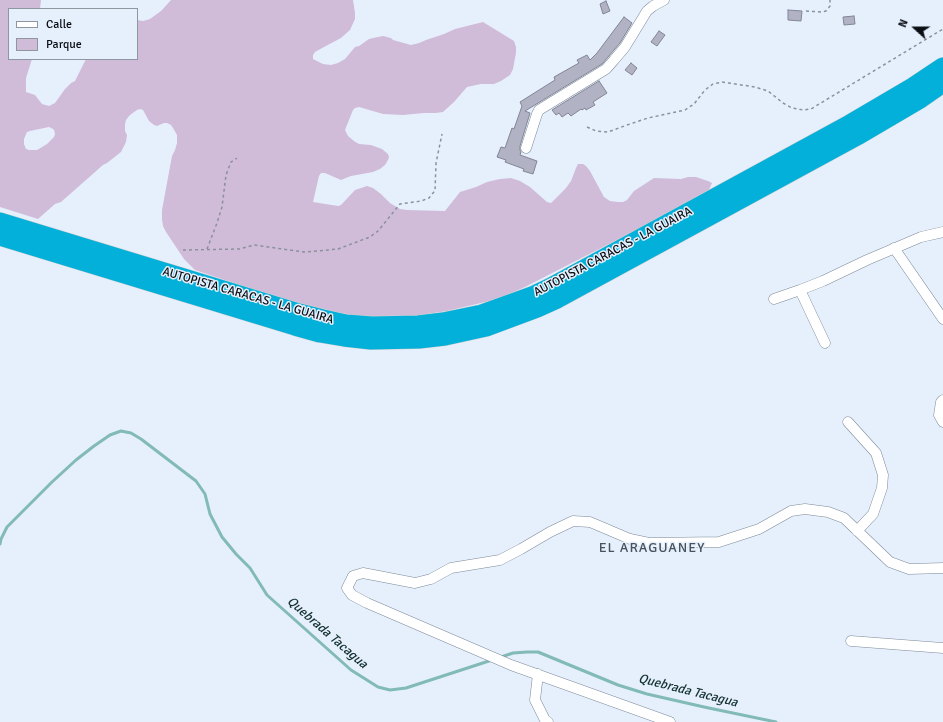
<!DOCTYPE html>
<html>
<head>
<meta charset="utf-8">
<style>
	body { margin:0 }
	#map { position:relative; width:943px; height:722px; overflow:hidden; background:#e6f0fd; font-family:Signika,sans-serif }
	canvas { display:block }
	.legend { position:absolute; left:8px; top:8px; width:130px; height:52px; box-sizing:border-box; background:#e6f0fd; border:1px solid #8e969f; margin:0; padding:5px 7px; list-style:none; font-size:12px; color:#0a0e13 }
	.legend li { display:flex; align-items:center; gap:8px; height:20px }
	.legend b { width:20px; border:1px solid #8e969f }
	.north { position:absolute; left:895px; top:8px; width:40px; height:40px; -webkit-text-stroke:3px #e6f0fd; paint-order:stroke; rotate:291deg; font-size:11px; font-weight:700; line-height:16px; text-align:center; color:#0a0e13 }
	.north::after { content:''; display:block; margin:auto; width:14px; height:18px; background:#0a0e13; clip-path:polygon(50% 0,100% 100%,50% 72%,0 100%) }
</style>
</head>
<body>
<div id="map">
<canvas width="943" height="722"></canvas>
<ul class="legend">
<li><b style="height:5px;background:#fff"></b>Calle</li>
<li><b style="height:11px;background:#d0bcd8"></b>Parque</li>
</ul>
<div class="north">N</div>
</div>
<script>
const g = document.querySelector('canvas').getContext('2d');
g.lineJoin = 'round';
function paint(path, color) { g.fillStyle = color; g.fill(path, 'evenodd'); }
const shape = rows => new Path2D(rows.map(r => 'M' + r).join(''));
function strokePath(path, color, width, dash) { g.strokeStyle = color; g.lineWidth = width; g.lineCap = dash ? 'butt' : 'round'; g.setLineDash(dash || []); g.stroke(path); }
function write(font, color, halo, rows, align = 'center') {
  g.font = font + ' Signika,sans-serif'; g.lineWidth = 3; g.setLineDash([]); g.textBaseline = 'middle'; g.strokeStyle = halo; g.fillStyle = color; for (const [text, x, y, turn = 0] of rows) {
    g.save(); g.translate(x, y); g.rotate((+turn || 0) * Math.PI / 180); g.textAlign = isNaN(turn) ? turn : align; if (halo) g.strokeText(text, 0, 0); g.fillText(text, 0, 0); g.restore();
  }
}
const green = shape([
	[0,0,41,0,40,9,9,9,9,59,32,59,26,78,26,92,35,95,42,104,49,106,55,103,65,89,71,83,75,81,86,59,137,59,137,20,143,21,150,19,161,11,171,0,353,0,355,13,355,19,350,30,341,38,324,47,315,52,313,55,313,59,323,64,331,65,338,63,345,59,355,47,359,46,369,39,373,38,383,36,391,38,393,40,411,45,419,43,426,40,444,34,455,29,483,22,514,41,516,47,516,53,513,69,510,75,501,81,494,84,481,84,467,87,454,102,443,112,436,113,424,113,403,115,383,114,359,107,355,108,353,110,345,130,348,136,354,141,359,144,371,145,382,149,388,154,389,157,388,160,385,165,380,169,373,172,351,176,341,180,325,173,321,173,319,176,313,202,338,206,341,205,355,190,367,186,373,188,381,194,390,203,400,209,407,210,445,211,460,192,476,187,487,182,500,179,511,178,520,181,530,187,547,202,551,203,566,188,571,181,576,168,578,164,583,164,586,166,590,171,604,197,610,201,618,202,623,202,627,200,634,191,654,178,681,179,688,177,696,177,708,181,712,183,709,190,644,226,525,287,498,299,447,311,414,316,385,318,363,317,302,306,195,270,184,259,166,232,163,226,162,219,162,210,172,156,175,150,177,143,177,135,173,128,171,125,167,123,164,123,157,126,154,125,149,121,143,110,140,109,137,110,130,115,126,120,125,124,125,131,127,135,126,142,121,152,107,163,103,165,61,202,55,204,38,219,0,207],
	[49,127,53,129,54,130,55,134,54,137,47,144,37,150,29,150,26,149,24,144,24,139,27,132,30,131]
]);
const stream = shape([
	[0,544,1,539,7,527,52,482,76,460,94,446,110,435,121,431,131,433,141,439,196,481,205,494,210,514,222,537,236,554,250,568,267,595,351,670,378,687,390,690,406,688,492,660],
	[501,657,513,653,527,652,538,652,618,685,647,694,704,707,776,722]
]);
const building = shape([
	[606,1,610,11,603,14,600,4,606,1],
	[788,10,802,11,801,21,788,20,788,10],
	[854,16,855,24,844,25,843,17,854,16],
	[624,17,632,23,620,43,602,64,525,111,530,113,520,146,520,150,521,152,520,155,537,161,533,174,523,171,524,169,505,162,506,160,497,157,501,147,505,148,512,128,514,129,522,106,520,102,555,80,554,77,579,63,577,60,587,55,590,60,597,53,624,17],
	[659,31,665,35,657,46,651,42,659,31],
	[631,63,637,68,632,75,625,70,631,63],
	[599,81,607,93,593,102,595,105,586,110,585,108,582,110,581,109,571,116,568,113,562,117,559,113,556,115,552,110,599,81]
]);
const path = shape([
	[806,11,821,12,826,11,830,6,830,0],
	[587,127,596,131,608,132,627,125,648,118,685,110,694,104,705,90,713,84,722,82,755,87,768,91,783,103,792,108,803,110,811,109,943,29],
	[207,249,217,223,222,207,226,175,231,162,237,158],
	[183,250,239,249,254,245,304,252,318,251,338,249,370,237,378,231,400,204,421,201,429,198,433,193,435,191,436,163,442,134]
]);
const street = shape([
	[526,148,537,114,539,110,606,69,614,60,625,47,647,11,653,6,664,0],
	[894,248,943,319],
	[800,290,825,343],
	[774,299,800,290,823,281,867,260,921,237,943,232],
	[943,400,941,402,939,415,943,422],
	[848,422,876,453,883,475,882,488,873,514,857,531],
	[851,641,943,648],
	[538,674,535,700,545,720,548,722],
	[670,722,511,665,367,603,352,595,347,588,353,576,363,573,415,583,431,579,451,568,500,560,521,549,550,532,573,521,590,522,630,539,649,543,719,542,759,529,791,511,805,509,828,512,844,518,890,562,909,569,943,568]
]);
const highway = shape([
	[0,222,299,313,323,319,346,324,372,326,418,325,443,322,482,314,532,296,551,287,850,124,913,87,943,67],
	[0,236,295,326,320,333,344,337,371,340,419,339,445,336,486,327,537,308,557,299,857,136,920,99,943,83]
]);
const streetNames = [
	["AUTOPISTA CARACAS - LA GUAIRA",613,252,-28],
	["AUTOPISTA CARACAS - LA GUAIRA",248,296,16]
];
const waterNames = [
	["Quebrada Tacagua",327,633,41],
	["Quebrada Tacagua",688,691,14]
];
const quarterNames = [
	["EL ARAGUANEY",652,548]
];
paint(green, '#d0bcd8');
strokePath(stream, '#81bab6', 3);
paint(building, '#b1b2c3');
strokePath(building, '#838494', 1);
strokePath(street, '#7d8997', 11);
strokePath(highway, '#cecfd0', 20);
strokePath(path, '#8a919b', 1.5, [3, 3]);
strokePath(street, '#fff', 10);
strokePath(highway, '#03b0d9', 19);
write('12px', '#0a0e13', '#e6f0fd', streetNames);
write('italic 13px', '#12302f', '#e6f0fd', waterNames);
g.letterSpacing = '1px';
write('14px', '#485360', '#e6f0fd', quarterNames);
g.letterSpacing = '0px';
</script>
</body>
</html>
